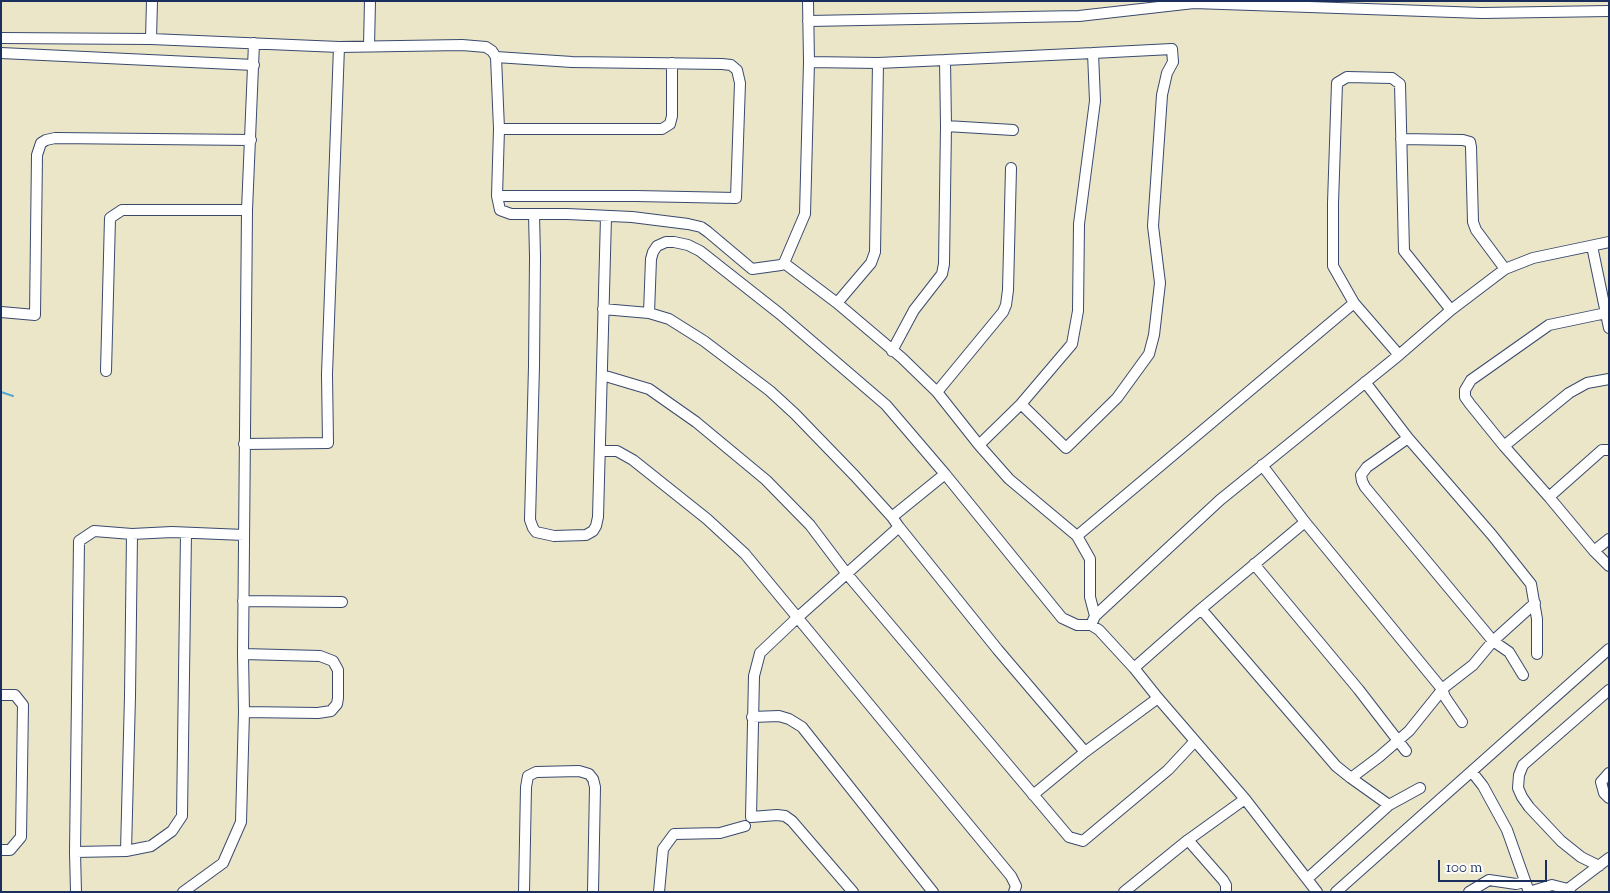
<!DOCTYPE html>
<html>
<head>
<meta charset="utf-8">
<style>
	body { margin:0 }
	#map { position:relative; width:1610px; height:893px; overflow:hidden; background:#ebe6c8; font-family:"Sorts Mill Goudy",serif }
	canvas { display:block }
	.frame { position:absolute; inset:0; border:2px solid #1b2f5e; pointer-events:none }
	.scale { position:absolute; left:1438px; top:860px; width:109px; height:22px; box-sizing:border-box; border:2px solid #1b2f5e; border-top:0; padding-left:6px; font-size:15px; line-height:18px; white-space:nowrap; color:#1b2f5e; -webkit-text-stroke:4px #fdfcf7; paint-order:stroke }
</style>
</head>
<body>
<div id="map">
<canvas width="1610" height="893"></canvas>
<div class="frame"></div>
<div class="scale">100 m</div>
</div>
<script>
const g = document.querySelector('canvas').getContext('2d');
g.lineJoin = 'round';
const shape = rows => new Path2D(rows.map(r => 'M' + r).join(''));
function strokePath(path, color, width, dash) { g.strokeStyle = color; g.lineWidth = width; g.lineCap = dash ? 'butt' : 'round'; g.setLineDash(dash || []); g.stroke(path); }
const stream = shape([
	[1,392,13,396]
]);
const minor = shape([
	[808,21,1079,16,1194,3,1482,13,1609,11],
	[1,38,151,39,339,47,462,45,486,47,492,51,496,57,499,129,497,196,500,210,511,214,567,214,632,217,688,224,701,227,708,232,752,269,781,265,784,263,805,214,809,62,808,1],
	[151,39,152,1],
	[369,46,370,1],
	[1,53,254,65],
	[496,57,572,62,722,64,731,65,737,70,740,83,736,198,636,196,497,196],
	[945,60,1093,53,1095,101,1079,224,1078,311,1072,344,1021,404,979,445],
	[809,62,878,63,875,252,871,263,837,303],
	[878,63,945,60,946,126,944,264,942,274,914,310,892,351],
	[946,126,1013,130],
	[499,129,662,129,670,124,672,116,672,63],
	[1401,139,1463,140,1470,142,1471,147,1473,222,1476,230,1505,269],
	[534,214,535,257,534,366,530,520,533,528,536,532,554,536,586,535,593,531,596,526,598,517,606,217],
	[1592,246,1609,328],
	[784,263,837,303,902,358,937,392,979,445,1009,479,1077,536,1090,559,1090,597,1095,616],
	[603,309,649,313,669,319,704,341,770,391,795,414,855,476,892,517],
	[1,312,35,315,37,155,41,143,46,140,55,138,251,140],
	[649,313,651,259,653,252,657,246,666,242,674,242,688,245,700,251,780,314,886,405,945,474,1062,618,1077,625,1091,625,1099,630,1134,668,1158,698,1245,799,1317,892],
	[1606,313,1549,325,1471,380,1465,390,1465,397,1470,404,1504,446,1549,497,1594,551,1609,566],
	[1399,355,1354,303,1333,266,1333,203,1337,83,1347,77,1392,78,1400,84,1404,251,1451,310],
	[106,371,110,218,122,210,247,210],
	[602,375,649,389,696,422,766,480,810,525,847,574,1069,837,1083,841,1168,770,1195,741],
	[1365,382,1408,438,1492,535,1531,584,1537,619,1537,654],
	[937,392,1003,312,1006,305,1008,290,1011,168],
	[1021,404,1066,448,1117,398,1149,354,1154,335,1160,283,1153,226,1162,95,1167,73,1173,62,1172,49,1093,53],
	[1408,438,1367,467,1361,475,1362,481,1365,487,1493,641,1509,652,1523,675],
	[244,444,328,443,327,374,339,47],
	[1504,446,1569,393,1587,383,1609,379],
	[600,451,617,451,633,460,707,519,745,554,1011,876,1016,886,1014,892],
	[1262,465,1305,522,1442,689,1445,697,1462,722],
	[1549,497,1602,450,1609,450],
	[899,527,998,650,1085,752],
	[186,533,182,816,172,831,151,846,126,851,75,852,79,541,94,531,132,534,172,532,244,535],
	[1077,536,1354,303],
	[1594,551,1609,539],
	[1254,564,1359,690,1406,751],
	[243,601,342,602],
	[1201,609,1336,766,1351,778,1389,805],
	[1091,625,1095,616,1220,500,1399,355,1451,310,1505,269,1533,258,1609,242],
	[243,654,320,656,333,661,338,670,338,698,337,704,331,711,318,713,244,712],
	[1134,668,1201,609,1305,522],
	[1,695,15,695,23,705,21,837,10,850,1,850],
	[752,717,779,716,789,719,802,727,933,892],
	[1472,772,1483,786,1507,830,1529,892],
	[1609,773,1601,782,1604,793,1609,798],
	[1351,778,1379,757,1409,731,1438,695,1442,689,1473,665,1493,641,1535,603],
	[1033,795,1085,752,1158,698],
	[1188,840,1223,880,1226,885,1226,892],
	[126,851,130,696,132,534],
	[75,852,76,892],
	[1599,866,1581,857,1561,841,1529,807,1522,797,1518,788,1519,775,1523,765,1609,690],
	[1307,879,1389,805,1420,788],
	[1568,889,1609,858],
	[183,892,223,863,241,822,244,712,243,654,247,210,254,43],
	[524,892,526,787,528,776,536,772,579,771,589,774,593,779,595,787,593,892],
	[659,892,663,849,674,834,720,833,745,826],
	[853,892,792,821,785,816,777,815,751,817,754,676,760,653,797,618,899,527,892,517,945,474],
	[1124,892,1188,840,1245,799],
	[1336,892,1609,649],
	[1469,892,1489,880,1516,884,1525,882],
	[1529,892,1552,885,1568,889,1570,892]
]);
strokePath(stream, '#54a9d0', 2);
strokePath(minor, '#3a4a6e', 12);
strokePath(minor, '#fff', 10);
</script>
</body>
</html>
